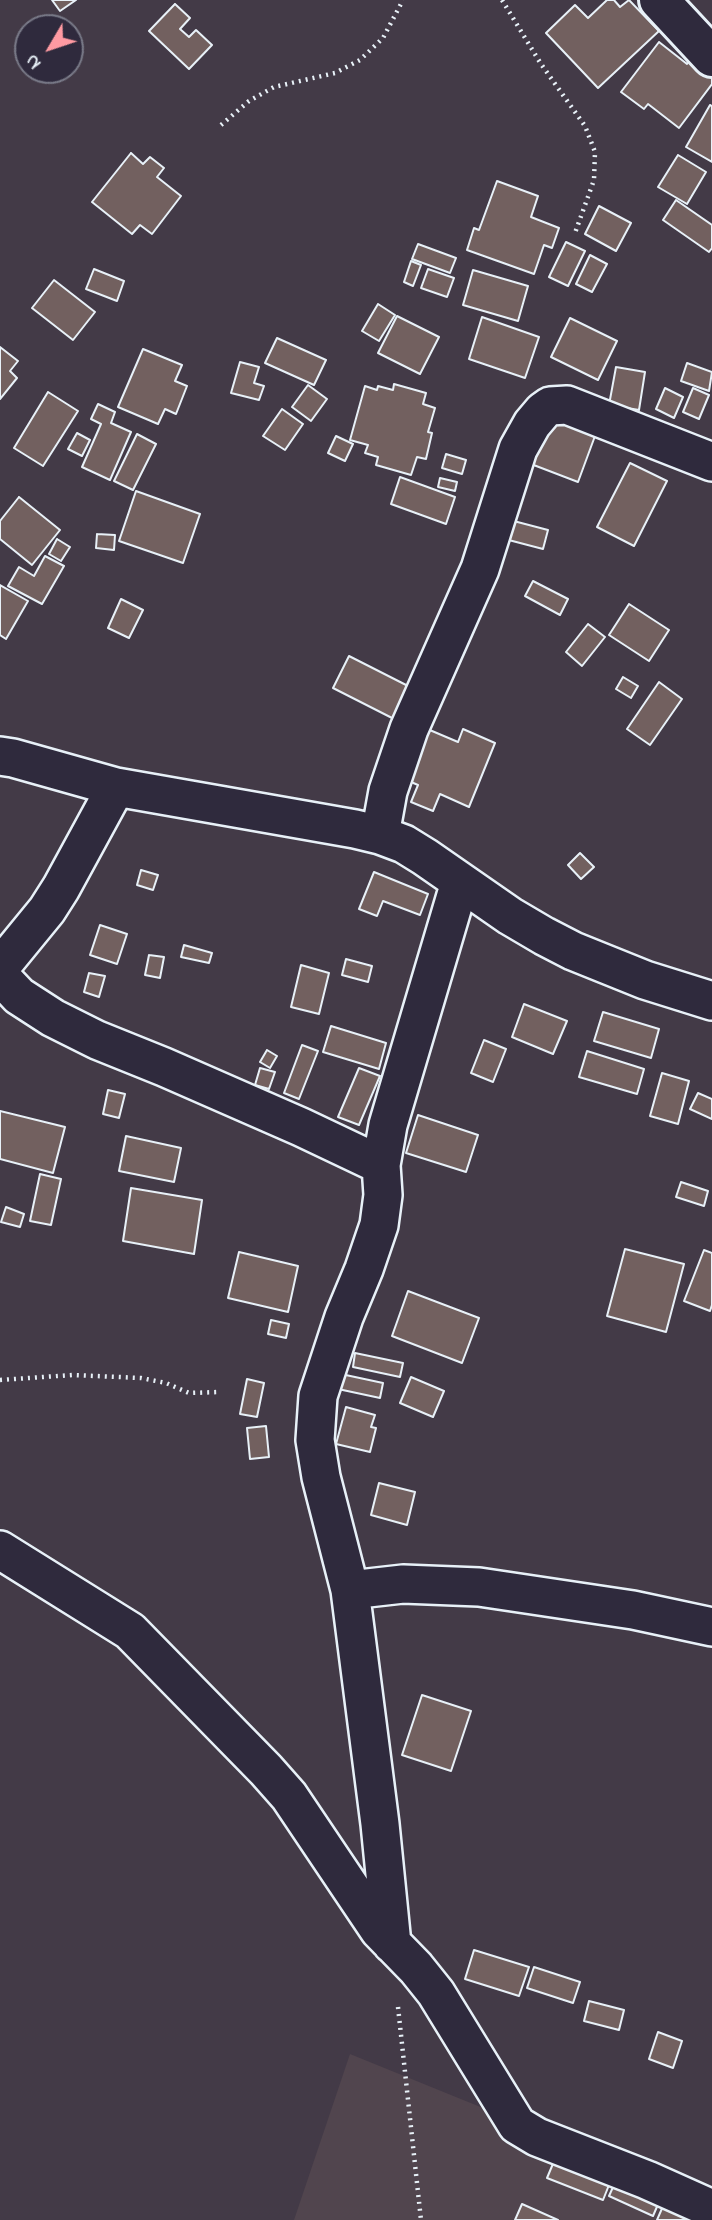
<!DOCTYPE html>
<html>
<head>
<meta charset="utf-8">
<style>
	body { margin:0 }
	#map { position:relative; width:712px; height:2220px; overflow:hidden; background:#433a47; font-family:"Indie Flower",sans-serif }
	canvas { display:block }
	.north { position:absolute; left:14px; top:14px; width:70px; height:70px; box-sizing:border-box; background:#2f2a3d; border:2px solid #797a88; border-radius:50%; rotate:231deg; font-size:19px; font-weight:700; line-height:28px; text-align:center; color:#e8f1f8 }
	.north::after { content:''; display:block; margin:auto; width:24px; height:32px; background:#ff9aa2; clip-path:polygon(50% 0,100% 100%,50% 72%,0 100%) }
</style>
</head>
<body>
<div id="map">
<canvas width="712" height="2220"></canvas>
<div class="north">N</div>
</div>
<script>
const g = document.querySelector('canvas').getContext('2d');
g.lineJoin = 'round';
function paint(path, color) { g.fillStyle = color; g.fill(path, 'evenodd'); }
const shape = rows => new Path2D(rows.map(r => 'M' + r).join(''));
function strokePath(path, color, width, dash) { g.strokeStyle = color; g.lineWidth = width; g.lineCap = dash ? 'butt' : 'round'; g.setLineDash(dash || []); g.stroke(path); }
const built = shape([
	[350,2054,712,2201,712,2220,294,2220]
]);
const building = shape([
	[52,0,76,0,60,11,52,0],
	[607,0,614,0,620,7,629,0,659,31,598,88,546,33,575,5,588,18,607,0],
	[175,4,190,18,180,29,189,37,196,30,212,45,189,69,149,31,175,4],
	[659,42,687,64,689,60,712,78,712,84,679,128,648,104,644,109,621,92,659,42],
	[710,105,712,106,712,162,686,147,710,105],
	[131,153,143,164,150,157,164,168,157,177,181,196,152,234,140,225,132,234,92,202,131,153],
	[678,155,706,172,687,204,658,187,678,155],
	[497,181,538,196,531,217,559,228,552,248,544,245,534,274,467,250,474,228,479,230,497,181],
	[676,200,712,225,712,248,709,252,663,220,676,200],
	[599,206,631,223,616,251,585,234,599,206],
	[566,242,585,251,568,286,549,277,566,242],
	[418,244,456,258,450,273,412,259,418,244],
	[590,255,607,264,592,292,576,284,590,255],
	[411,261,421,265,413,286,404,282,411,261],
	[94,269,124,281,117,301,86,289,94,269],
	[428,269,454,278,447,297,421,288,428,269],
	[473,270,528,286,518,321,463,305,473,270],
	[54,280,95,312,73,340,32,308,54,280],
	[378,304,395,315,379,341,362,331,378,304],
	[397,316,439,337,420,374,378,353,397,316],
	[482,317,539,337,525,378,469,359,482,317],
	[570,318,617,341,598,380,551,357,570,318],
	[277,338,326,360,314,385,265,363,277,338],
	[0,347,18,361,10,371,17,378,0,399,0,347],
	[143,349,182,365,175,381,187,386,176,414,165,409,158,424,118,407,143,349],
	[240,362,259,367,254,383,264,386,259,400,231,393,240,362],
	[687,363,712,372,709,391,681,381,687,363],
	[616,367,645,372,639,410,609,405,616,367],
	[394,384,426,393,423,404,435,408,428,432,432,433,426,459,417,457,411,475,376,465,378,457,365,453,368,445,350,440,365,386,377,390,378,386,393,390,394,384],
	[308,385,327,399,311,421,292,407,308,385],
	[665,388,683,397,674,418,656,409,665,388],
	[693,388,709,395,699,419,683,412,693,388],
	[48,392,78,411,43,466,14,448,48,392],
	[98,404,115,412,111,423,131,432,110,480,82,467,101,424,91,419,98,404],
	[282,409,303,424,285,450,263,436,282,409],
	[549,418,595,436,578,482,531,464,549,418],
	[77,433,90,440,82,456,68,449,77,433],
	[137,434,156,444,133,490,114,481,137,434],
	[336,436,353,444,345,461,328,453,336,436],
	[446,454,466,460,462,474,442,468,446,454],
	[630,463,667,481,634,546,597,527,630,463],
	[400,477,455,497,446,524,391,504,400,477],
	[440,478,457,482,455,491,438,487,440,478],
	[136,491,200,514,183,563,119,541,136,491],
	[19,497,60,530,32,565,0,539,0,521,19,497],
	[506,519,548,530,543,549,501,538,506,519],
	[97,534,115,535,114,550,96,548,97,534],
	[57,539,70,547,61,561,49,554,57,539],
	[45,556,64,566,42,604,8,586,19,567,34,576,45,556],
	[533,581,568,599,560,615,525,596,533,581],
	[0,585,28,601,6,639,0,635,0,585],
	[121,599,143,610,129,638,108,628,121,599],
	[629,604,669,630,649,661,609,635,629,604],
	[588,624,605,637,582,666,566,652,588,624],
	[349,656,412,688,396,720,333,688,349,656],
	[623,677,638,686,631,698,616,689,623,677],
	[659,682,682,699,650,745,627,729,659,682],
	[425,728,458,742,463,729,495,743,469,807,440,794,433,811,411,802,418,785,404,779,425,728],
	[580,853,594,867,581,879,568,865,580,853],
	[141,870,158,875,153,890,137,885,141,870],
	[374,872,428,894,420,915,383,901,377,916,359,909,374,872],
	[100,925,127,934,117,964,90,955,100,925],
	[184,945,212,953,209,963,181,957,184,945],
	[149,955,164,957,160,978,145,975,149,955],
	[346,959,372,966,368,982,342,975,346,959],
	[301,965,329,973,319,1014,291,1007,301,965],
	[89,973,105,976,99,997,84,992,89,973],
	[524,1004,567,1021,553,1054,512,1037,524,1004],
	[603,1012,659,1029,651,1058,594,1041,603,1012],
	[331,1026,386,1043,379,1069,323,1052,331,1026],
	[484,1040,506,1049,493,1082,471,1073,484,1040],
	[302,1045,318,1051,299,1099,284,1093,302,1045],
	[267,1050,277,1056,270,1068,260,1062,267,1050],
	[587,1051,644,1069,637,1094,579,1077,587,1051],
	[260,1068,275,1072,269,1089,255,1085,260,1068],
	[359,1068,380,1076,359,1125,338,1117,359,1068],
	[662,1073,689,1081,678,1124,650,1116,662,1073],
	[108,1090,125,1094,119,1118,103,1114,108,1090],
	[698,1093,712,1099,712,1119,690,1109,698,1093],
	[0,1111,65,1127,53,1173,0,1159,0,1111],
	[418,1115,478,1135,466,1172,406,1153,418,1115],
	[126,1136,181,1148,174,1182,119,1171,126,1136],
	[40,1174,61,1179,51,1225,30,1221,40,1174],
	[681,1182,708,1191,704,1206,676,1197,681,1182],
	[131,1188,202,1200,194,1254,123,1241,131,1188],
	[6,1207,24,1214,20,1227,1,1222,6,1207],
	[625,1249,684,1264,666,1332,607,1316,625,1249],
	[704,1250,712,1253,712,1305,710,1311,684,1301,704,1250],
	[239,1252,298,1266,288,1312,228,1298,239,1252],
	[408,1291,479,1318,462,1363,392,1336,408,1291],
	[271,1320,289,1324,286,1338,268,1334,271,1320],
	[355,1353,403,1363,400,1377,353,1367,355,1353],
	[341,1374,383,1383,380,1398,338,1389,341,1374],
	[411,1377,444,1391,433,1417,400,1403,411,1377],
	[247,1379,264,1383,257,1417,240,1414,247,1379],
	[346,1407,375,1415,371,1427,376,1428,370,1452,336,1444,346,1407],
	[266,1426,269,1457,250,1459,247,1428,266,1426],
	[379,1483,415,1492,407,1525,371,1515,379,1483],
	[422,1695,471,1711,451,1771,402,1755,422,1695],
	[474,1950,529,1967,519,1996,465,1979,474,1950],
	[534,1967,580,1982,573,2003,527,1988,534,1967],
	[589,2001,624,2010,619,2030,584,2021,589,2001],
	[658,2032,682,2041,673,2068,649,2059,658,2032],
	[560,2147,615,2170,603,2200,547,2178,560,2147],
	[618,2176,662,2195,653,2216,609,2196,618,2176],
	[667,2197,712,2220,657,2220,667,2197],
	[522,2204,558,2220,515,2220,522,2204]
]);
const path = shape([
	[502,0,541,64,585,126,595,152,594,180,575,233],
	[221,125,249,101,274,87,335,73,360,60,383,38,403,0],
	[0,1380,72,1375,141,1378,166,1383,189,1393,219,1392],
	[398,2007,421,2220]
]);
const street = shape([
	[0,756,13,758,116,787,355,829,380,835,404,844,425,857,510,916,544,936,573,951,645,980,712,1001],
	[380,835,388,791,409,729,480,569,518,449,532,424,543,411,550,406,567,405,712,462],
	[0,971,2,965,47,910,61,888,116,787],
	[0,976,19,996,53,1018,97,1040,164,1067,301,1127,381,1165],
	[0,1550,130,1631,266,1770,289,1796,379,1930,416,1968,436,1993,517,2125,537,2137,647,2180,712,2209],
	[350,1590,403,1584,479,1587,633,1610,712,1627],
	[392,1944,380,1824,350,1590,321,1477,315,1440,318,1396,344,1317,364,1269,379,1225,383,1195,381,1165,388,1125,460,882]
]);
const secondary = shape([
	[659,0,712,57]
]);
paint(built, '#51454e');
paint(building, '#72605f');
strokePath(building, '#e8f1f8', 2);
strokePath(street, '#e8f1f8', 42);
strokePath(secondary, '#e8f1f8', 44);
strokePath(path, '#e8f1f8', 4.5, [2, 5]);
strokePath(street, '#2f2a3d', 37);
strokePath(secondary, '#2f2a3d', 38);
</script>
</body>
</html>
